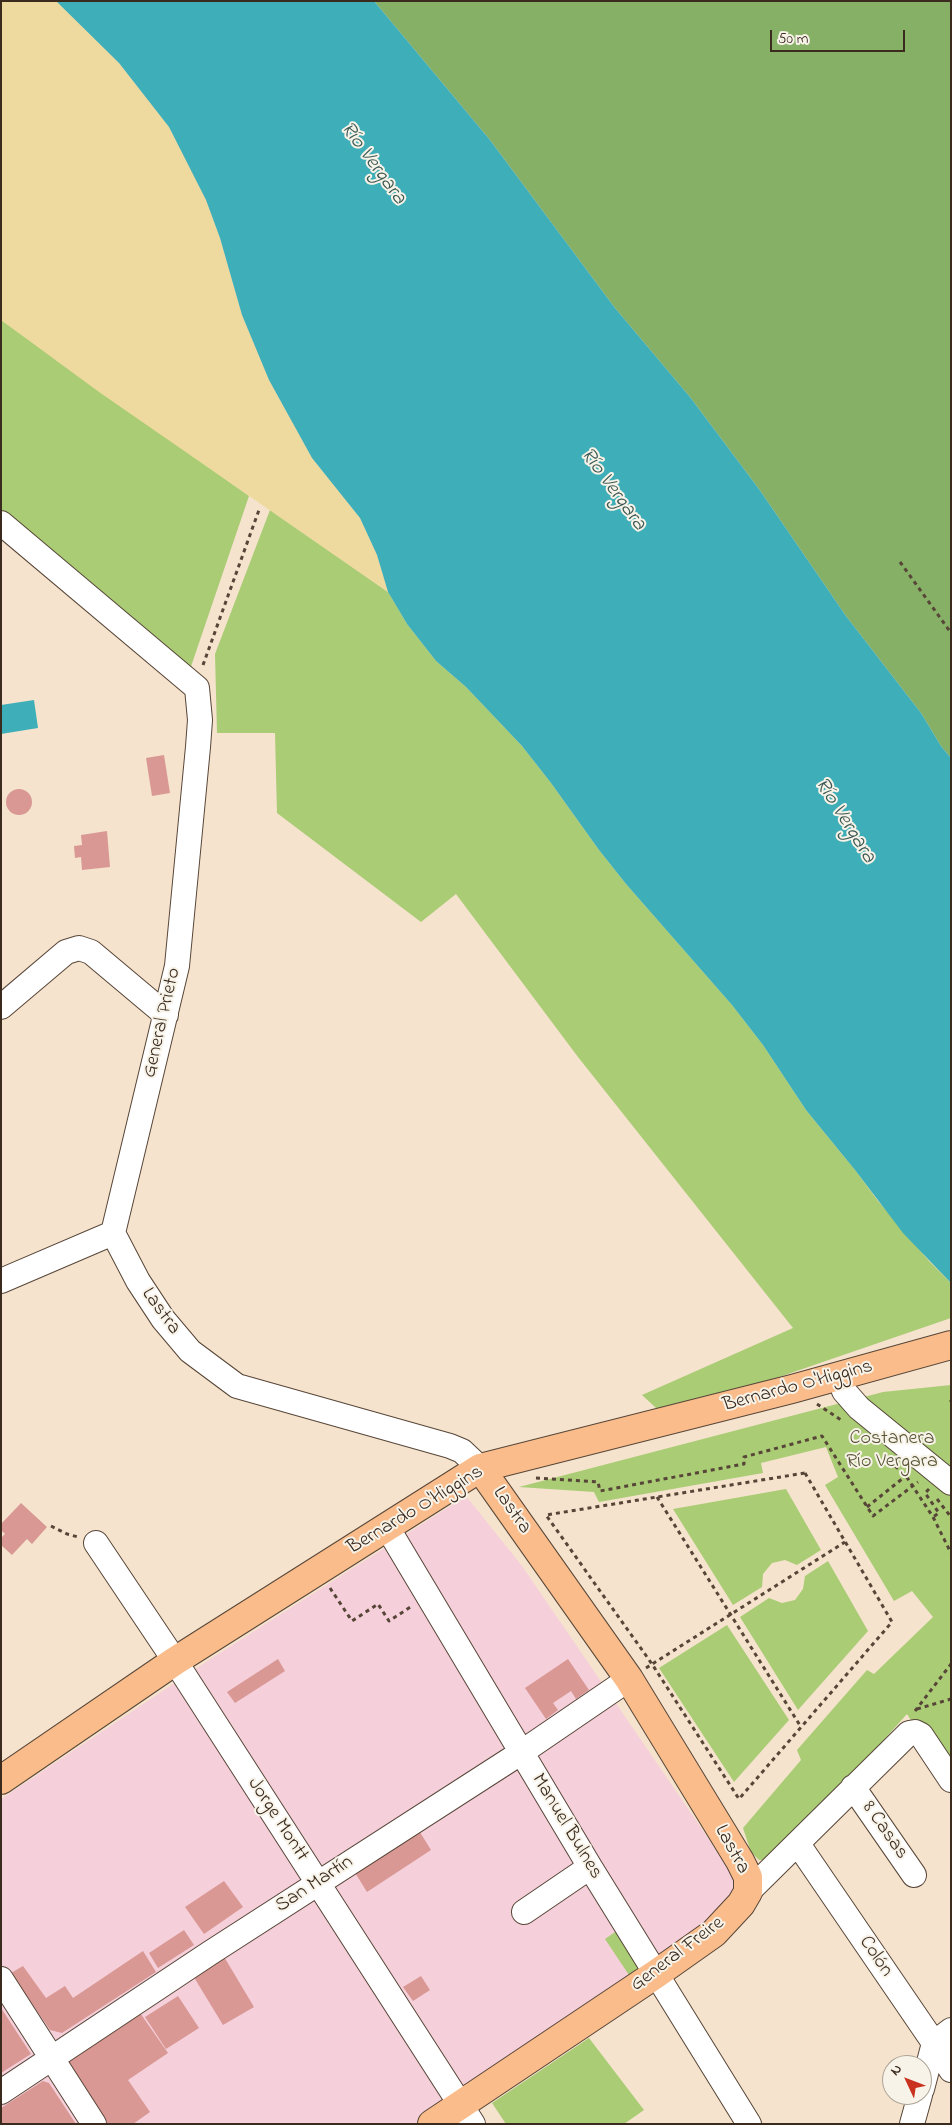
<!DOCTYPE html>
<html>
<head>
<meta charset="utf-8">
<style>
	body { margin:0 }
	#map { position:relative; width:952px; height:2125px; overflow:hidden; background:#f5e3cd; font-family:"Indie Flower",sans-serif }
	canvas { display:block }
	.frame { position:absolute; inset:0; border:2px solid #3b2a1e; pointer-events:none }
	.north { position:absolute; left:882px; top:2055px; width:50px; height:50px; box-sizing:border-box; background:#f7f3e8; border:1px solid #aca397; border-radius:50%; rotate:313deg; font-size:14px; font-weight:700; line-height:20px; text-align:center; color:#3b2a1e }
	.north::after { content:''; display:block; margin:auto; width:18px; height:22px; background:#c8321e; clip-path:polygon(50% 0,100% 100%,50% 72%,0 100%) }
	.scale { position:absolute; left:770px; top:30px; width:135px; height:22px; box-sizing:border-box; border:2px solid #3b2a1e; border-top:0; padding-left:6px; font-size:15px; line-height:18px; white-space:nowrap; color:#3b2a1e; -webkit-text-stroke:4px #f7f3e8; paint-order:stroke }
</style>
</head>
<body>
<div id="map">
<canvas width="952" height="2125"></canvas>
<div class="frame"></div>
<div class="north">N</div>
<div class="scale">50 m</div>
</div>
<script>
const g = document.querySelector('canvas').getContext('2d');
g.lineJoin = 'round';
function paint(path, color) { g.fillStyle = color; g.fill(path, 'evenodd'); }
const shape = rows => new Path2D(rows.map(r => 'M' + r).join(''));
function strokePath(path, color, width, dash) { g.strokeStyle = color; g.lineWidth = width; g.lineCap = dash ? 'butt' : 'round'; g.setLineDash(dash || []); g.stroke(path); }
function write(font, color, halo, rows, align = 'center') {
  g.font = font + ' "Indie Flower",sans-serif'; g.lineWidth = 4; g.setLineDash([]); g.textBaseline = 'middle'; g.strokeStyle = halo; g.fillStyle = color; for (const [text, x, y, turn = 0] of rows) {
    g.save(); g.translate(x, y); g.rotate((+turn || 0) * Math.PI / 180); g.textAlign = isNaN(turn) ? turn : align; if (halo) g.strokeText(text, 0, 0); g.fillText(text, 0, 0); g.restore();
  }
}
const built = shape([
	[466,1496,522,1566,732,1873,735,1892,730,1910,418,2124,1,2124,1,1799,209,1660]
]);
const green = shape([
	[1,320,249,496,184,687,1,531],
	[270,510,388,592,407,624,436,661,466,687,522,746,551,783,599,850,626,884,732,1005,763,1045,806,1110,855,1170,878,1201,929,1261,951,1283,951,1318,683,1410,656,1408,642,1395,793,1328,578,1057,456,894,421,922,277,813,275,733,217,733,215,654],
	[951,1385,951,1783,907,1714,854,1773,764,1860,759,1860,751,1852,743,1828,801,1760,797,1750,867,1670,874,1674,933,1617,912,1591,894,1601,825,1485,838,1477,826,1447,761,1463,763,1473,599,1502,594,1492,519,1487,883,1392],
	[786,1489,821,1550,797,1565,785,1560,772,1563,763,1574,762,1587,733,1605,673,1509],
	[828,1561,868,1631,798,1710,740,1617,769,1598,782,1603,795,1600,803,1589,805,1576],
	[727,1625,789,1720,734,1782,659,1668],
	[618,1930,642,1966,629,1975,605,1939],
	[589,2038,644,2110,624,2124,506,2124,492,2103]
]);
const forest = shape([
	[374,1,951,1,951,758,941,746,921,713,846,616,759,489,690,397,615,308,490,140]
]);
const sand = shape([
	[1,1,56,1,119,63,169,127,206,200,220,238,242,315,269,380,312,458,360,518,377,555,388,592,99,392,1,320]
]);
const water = shape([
	[56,1,374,1,490,140,615,308,690,397,759,489,846,616,921,713,941,746,951,758,951,1283,903,1233,855,1170,806,1110,763,1045,732,1005,626,884,599,850,551,783,522,746,466,687,436,661,407,624,388,592,377,555,360,518,312,458,269,380,242,315,220,238,206,200,169,127,119,63],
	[34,700,38,728,1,734,1,705]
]);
const building = shape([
	[164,755,170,793,152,796,146,758],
	'6 802a13 13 0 1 1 26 0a13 13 0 1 1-26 0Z',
	[107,831,110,867,82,870,81,857,75,858,74,846,82,845,81,835],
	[21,1503,47,1527,32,1544,27,1539,12,1555,1,1545,1,1538,5,1534,1,1530,1,1524],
	[278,1659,285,1671,235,1703,227,1692],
	[568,1659,589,1690,576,1699,571,1691,553,1703,558,1710,546,1719,525,1688],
	[418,1829,431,1850,367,1892,354,1871],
	[224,1881,243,1907,204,1934,185,1907],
	[184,1930,194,1945,158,1968,149,1953],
	[143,1951,156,1972,62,2033,50,2030,11,1973,23,1966,46,1998,65,1986,73,1998],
	[223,1955,254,2007,223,2025,192,1974],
	[421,1976,430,1990,413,2001,403,1987],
	[178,1996,199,2028,166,2049,145,2017],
	[1,2008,31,2054,1,2073],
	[138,2010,168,2053,128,2080,150,2112,133,2124,108,2124,68,2068,72,2053],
	[43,2081,49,2083,76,2124,1,2124,1,2108]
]);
const path = shape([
	[900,562,951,633],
	[203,665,259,510],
	[951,1400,951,1402],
	[817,1404,841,1420],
	[895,1466,906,1476,933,1517,951,1553],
	[805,1473,892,1622,739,1799,652,1664,546,1515,805,1473],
	[536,1478,598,1482,600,1491,744,1464,744,1457,822,1436,873,1516,918,1482],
	[929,1489,925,1493,939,1513,933,1517],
	[657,1497,801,1727],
	[937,1499,951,1517],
	[867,1507,907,1475],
	[51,1526,67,1534,78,1537],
	[330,1588,352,1621,378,1604,389,1621,412,1606],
	[646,1668,845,1542],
	[917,1709,951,1699],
	[915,1711,951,1664]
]);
const minor = shape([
	[1,523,197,688,200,720,198,747,177,966,113,1233],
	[1,1007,66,952,79,948,91,952,166,1015],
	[113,1233,138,1281,163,1319,190,1351,237,1386,450,1446,462,1451,480,1468],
	[1,1281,113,1233],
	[839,1376,844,1391,859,1408,951,1483],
	[387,1527,590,1867,749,2124],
	[96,1543,175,1661,473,2124],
	[853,1787,914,1875],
	[798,1844,934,2043,951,2070],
	[748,1892,909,1733,915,1732,921,1735,951,1780],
	[524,1912,590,1867],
	[1,1979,94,2124],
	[922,2089,934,2043,951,2030],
	[1,2092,210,1953,522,1752,629,1679],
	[912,2124,920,2095]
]);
const major = shape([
	[1,1780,175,1661,480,1468,792,1389,951,1345],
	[432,2124,656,1974,714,1933,741,1904,748,1892,748,1877,740,1861,629,1679,480,1468]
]);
const streetNames = [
	["General Prieto",163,1023,-77],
	["Lastra",160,1312,54],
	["Bernardo O'Higgins",798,1387,-15],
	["Bernardo O'Higgins",416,1511,-31],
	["Lastra",511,1511,55],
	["Jorge Montt",277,1820,57],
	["Manuel Bulnes",566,1827,59],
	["8 Casas",884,1831,55],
	["Lastra",731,1850,61],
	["San Martín",315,1885,-33],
	["General Freire",678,1955,-37],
	["Colón",875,1957,56]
];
const parkNames = [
	["Costanera",892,1440],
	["Río Vergara",892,1463]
];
const waterNames = [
	["Río Vergara",372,164,54],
	["Río Vergara",612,490,54],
	["Río Vergara",844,821,58]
];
paint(built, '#f5cfda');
paint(green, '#a9cc75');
paint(forest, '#86b066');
paint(sand, '#eeda9e');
paint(water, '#3eaeb8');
paint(building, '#d99894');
strokePath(minor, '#574638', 26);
strokePath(major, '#574638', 30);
strokePath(path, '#574638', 3, [4, 4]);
strokePath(minor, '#fff', 24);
strokePath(major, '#f9bc8a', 28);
write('20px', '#3b2a1e', '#f7f3e8', streetNames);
write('20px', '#565234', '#f7f3e8', parkNames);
write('italic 21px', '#3c5854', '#f7f3e8', waterNames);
</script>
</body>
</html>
